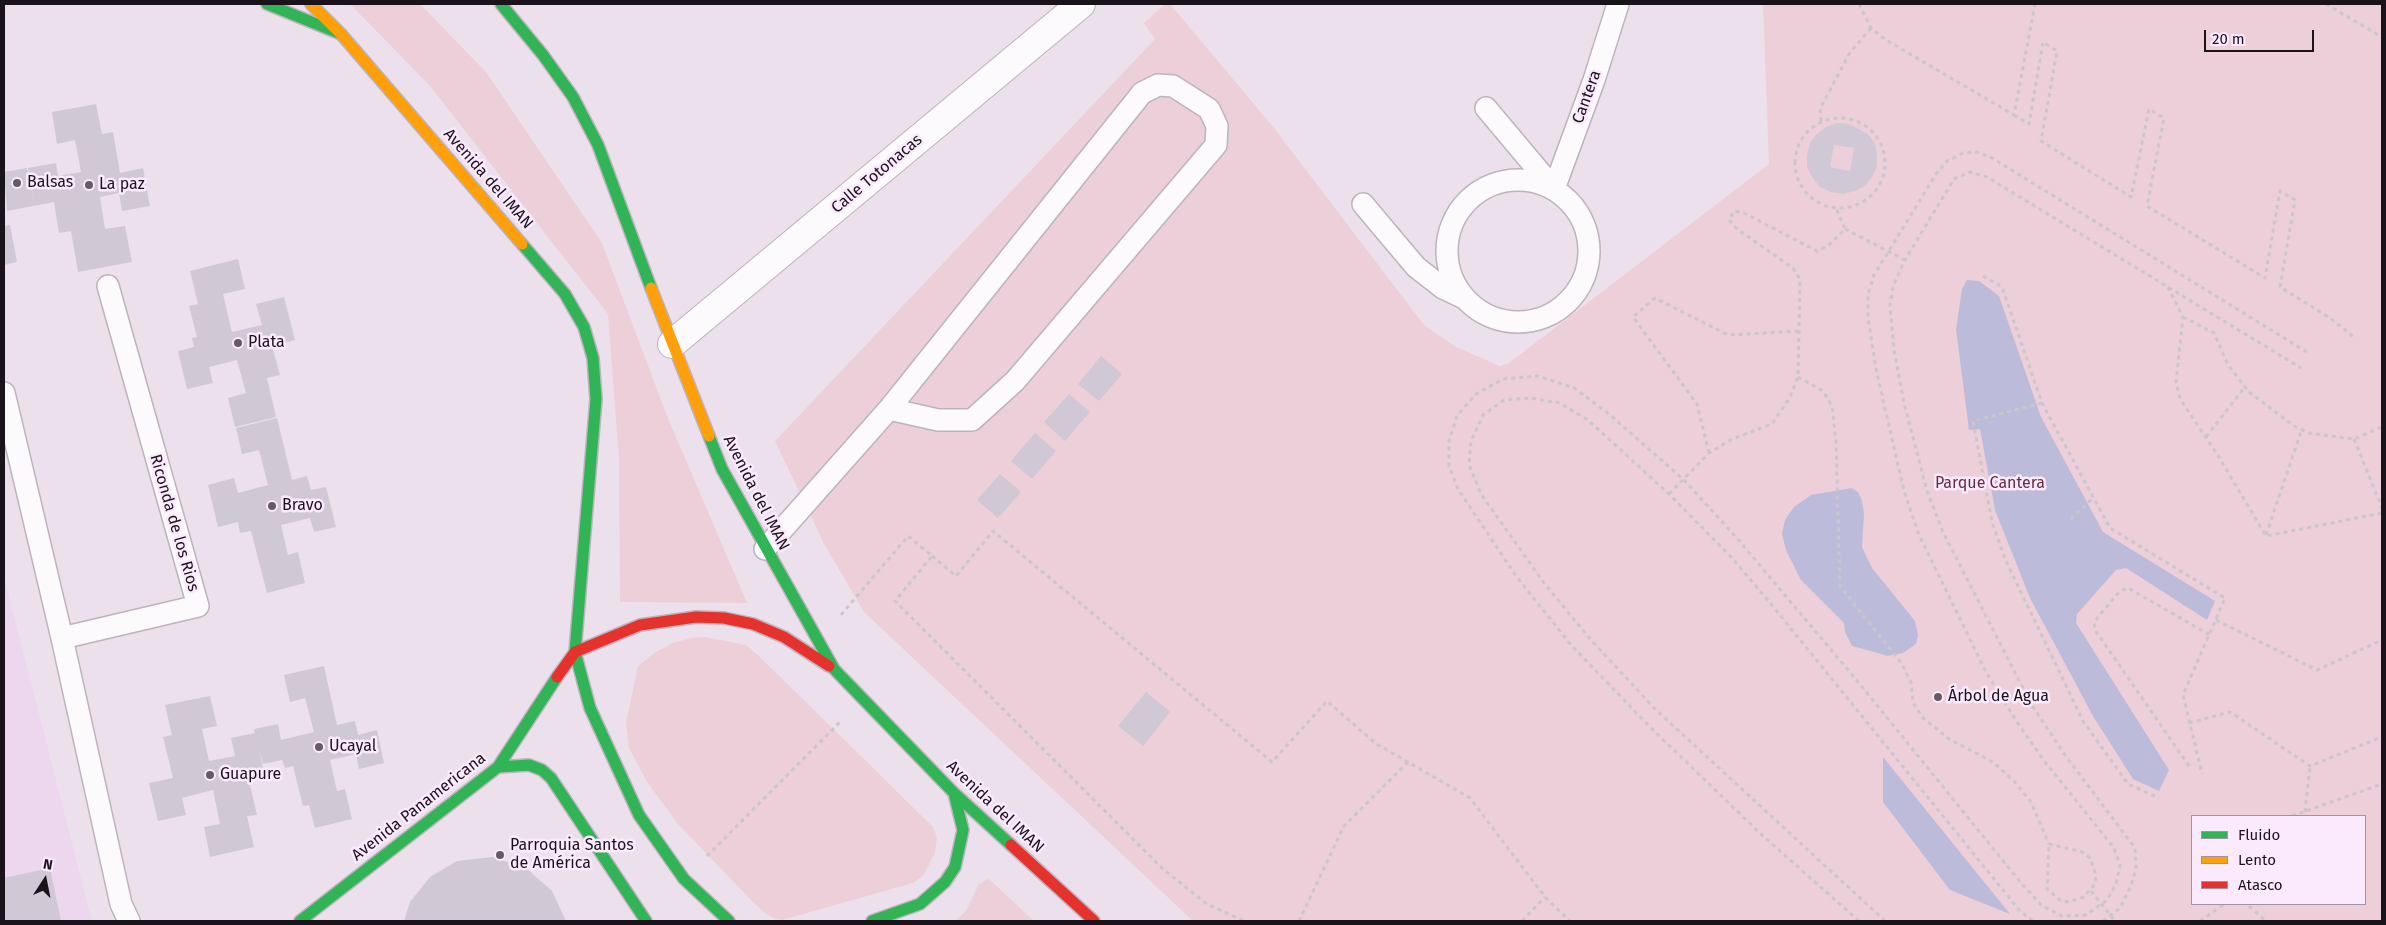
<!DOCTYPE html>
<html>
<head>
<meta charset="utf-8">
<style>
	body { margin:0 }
	#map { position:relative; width:2386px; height:925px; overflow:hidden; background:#ece0ed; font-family:"Fira Sans",sans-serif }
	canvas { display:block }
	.frame { position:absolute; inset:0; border:5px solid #1b131c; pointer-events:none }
	.legend { position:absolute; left:2191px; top:815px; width:175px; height:90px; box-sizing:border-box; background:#fbe9fd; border:1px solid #a193a3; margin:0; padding:6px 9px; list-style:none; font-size:15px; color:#1b131c }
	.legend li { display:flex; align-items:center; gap:10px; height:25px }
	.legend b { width:25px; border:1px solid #a193a3 }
	.north { position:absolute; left:20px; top:855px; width:50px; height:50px; -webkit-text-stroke:4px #fbe9fd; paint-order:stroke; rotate:11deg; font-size:14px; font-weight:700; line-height:20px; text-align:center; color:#1b131c }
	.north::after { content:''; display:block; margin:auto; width:18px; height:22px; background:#1b131c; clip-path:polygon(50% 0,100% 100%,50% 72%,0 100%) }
	.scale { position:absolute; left:2204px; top:30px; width:110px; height:22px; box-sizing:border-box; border:2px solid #1b131c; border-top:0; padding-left:6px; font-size:15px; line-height:18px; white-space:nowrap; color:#1b131c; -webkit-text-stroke:4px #fbe9fd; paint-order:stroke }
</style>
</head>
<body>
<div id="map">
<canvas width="2386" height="925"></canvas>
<div class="frame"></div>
<ul class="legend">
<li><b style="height:6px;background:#30b455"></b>Fluido</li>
<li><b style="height:6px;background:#ff9f0a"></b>Lento</li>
<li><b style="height:6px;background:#e5322d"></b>Atasco</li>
</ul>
<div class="north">N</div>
<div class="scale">20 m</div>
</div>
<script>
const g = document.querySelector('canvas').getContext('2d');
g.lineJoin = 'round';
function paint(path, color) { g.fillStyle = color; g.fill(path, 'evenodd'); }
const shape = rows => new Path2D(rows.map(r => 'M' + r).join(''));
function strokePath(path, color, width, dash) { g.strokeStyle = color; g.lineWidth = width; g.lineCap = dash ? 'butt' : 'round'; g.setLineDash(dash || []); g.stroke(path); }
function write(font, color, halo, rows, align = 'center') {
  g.font = font + ' "Fira Sans",sans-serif'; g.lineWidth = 5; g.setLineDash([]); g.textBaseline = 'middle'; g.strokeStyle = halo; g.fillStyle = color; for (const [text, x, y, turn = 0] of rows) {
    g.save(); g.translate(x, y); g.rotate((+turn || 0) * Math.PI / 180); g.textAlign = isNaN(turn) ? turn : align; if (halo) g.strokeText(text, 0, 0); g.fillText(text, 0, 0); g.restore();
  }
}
const built = shape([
	[4,577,92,921,4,921]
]);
const green = shape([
	[350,4,420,4,486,72,602,243,667,416,747,603,620,602,619,459,608,314,430,86],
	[1165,4,1170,4,1274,128,1424,325,1456,347,1500,366,1509,363,1769,164,1763,4,2382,4,2382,921,1193,921,864,612,824,544,775,441,1155,39,1144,23],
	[2192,816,2365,816,2365,904,2192,904],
	[705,637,746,645,759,656,933,827,937,838,935,853,923,876,913,883,782,920,776,919,766,914,752,901,678,824,647,782,629,748,626,723,638,666,654,653,673,643,691,638],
	[987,879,990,880,1034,921,955,921,966,911,979,884]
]);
const water = shape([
	[1967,280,1979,281,1999,296,2041,417,2103,532,2215,601,2207,620,2126,568,2116,570,2077,614,2076,623,2169,770,2159,791,2133,779,2093,716,2030,598,1995,510,1980,429,1969,430,1956,329,1962,289],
	[1852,488,1858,492,1862,501,1864,514,1862,547,1872,568,1915,621,1918,635,1916,644,1903,653,1888,656,1852,646,1845,632,1844,623,1801,580,1786,550,1782,534,1785,520,1794,507,1811,495],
	[1883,757,2010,914,1950,890,1883,802]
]);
const building = shape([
	[96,104,102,134,113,132,120,173,143,168,150,206,122,211,119,193,100,197,105,229,125,226,132,262,78,272,71,231,59,233,54,202,7,211,4,172,27,168,34,201,28,168,56,163,58,176,81,172,75,140,57,144,52,112],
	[1837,123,1849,124,1868,134,1875,144,1877,155,1877,166,1872,177,1865,186,1855,191,1843,194,1831,192,1820,187,1812,177,1807,167,1807,155,1810,143,1817,134,1826,127],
	[1834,145,1854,148,1850,171,1830,167],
	[10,225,17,262,4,265,4,226],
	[238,259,245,289,223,294,232,332,262,325,256,304,284,297,295,340,272,346,280,375,267,378,276,417,235,427,228,398,246,393,237,360,209,367,213,383,187,389,178,351,194,347,192,338,197,337,189,306,198,304,190,271],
	[1101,356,1122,374,1099,401,1078,384],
	[1069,394,1090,412,1065,441,1044,422],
	[277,418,292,480,307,476,311,490,326,487,336,527,314,532,310,518,281,525,288,555,298,552,305,583,267,593,251,531,240,533,238,522,218,527,208,485,234,478,238,493,268,485,259,450,242,454,236,428],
	[1035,433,1056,451,1032,479,1011,461],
	[1000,474,1021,492,998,518,977,500],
	[324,666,337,725,355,721,358,735,377,730,384,763,359,769,356,754,330,760,337,791,345,789,352,819,315,828,309,805,303,806,293,766,285,768,282,760,263,764,259,748,263,769,247,772,257,815,247,816,254,847,210,857,204,827,220,824,213,790,182,798,186,815,158,821,149,783,173,778,163,737,172,735,165,705,210,696,217,726,202,729,209,761,235,756,231,738,255,733,254,729,278,724,281,740,314,732,305,698,290,702,284,675],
	[1146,692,1170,712,1143,746,1118,726],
	[492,857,526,868,552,891,566,921,404,921,410,902,430,877,457,861],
	[50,868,61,921,4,921,4,878]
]);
const path = shape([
	[1859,4,1871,28,1886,40,2014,115,2035,4],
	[2326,4,2382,37],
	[2014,115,2029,124,2043,42,2057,51,2041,141,2131,197,2149,109,2164,118,2147,206,2265,278,2280,191,2295,200,2280,287,2330,318,2355,338],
	'1795 163a45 45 0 1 1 90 0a45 45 0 1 1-90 0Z',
	[1821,121,1820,109,1849,54,1871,28],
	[1845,229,1905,260],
	[1983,276,2002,287,2042,403,2110,528,2225,598,2183,695,2202,774],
	[2168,287,2183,317,2176,382,2180,399,2217,454,2266,536,2382,513],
	[2183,317,2214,333,2228,365,2249,392,2294,426,2309,433,2354,439,2382,427],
	[1798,377,1823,391,1832,406,1836,441,1840,586,1902,664,1911,682,1913,703,1923,718,1949,739,1993,762,2014,781,2031,802,2049,844],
	[2042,403,1973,421,1992,522,2005,559,2083,721,2128,784,2159,798],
	[2206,437,2245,387],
	[2354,439,2382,508],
	[1709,453,1697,404,1633,317,1655,298,1728,335,1798,331],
	[1669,494,1709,453,1732,439,1772,424,1790,397,1798,377,1800,279,1793,268,1737,229,1729,220,1734,211,1744,213,1817,251,1829,245,1845,229,1836,208],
	[2071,519,2094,497],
	[2266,535,2302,429],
	[932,556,956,576,993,531,1272,762,1327,701,1375,743,1470,798,1545,897,1570,921],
	[841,615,908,536,932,556,895,601,1163,869,1207,904,1244,921],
	[2216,620,2317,670,2382,640],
	[2189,723,2230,712,2310,766,2382,737],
	[2189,766,2095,630,2094,622,2120,591,2128,588,2210,635],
	[2305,812,2310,766],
	[2292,816,2382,784],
	[2049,844,2082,852,2090,858,2096,875,2095,884,2084,897,2068,902,2060,900,2047,889,2049,844],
	[707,856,840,722],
	[2091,891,2115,921],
	[2249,906,2266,921],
	[1299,921,1344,826,1408,762],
	[1522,921,1545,897],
	[1859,921,1763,836,1651,728,1571,645,1516,576,1458,489,1449,466,1449,441,1457,416,1476,394,1503,379,1538,376,1574,388,1609,414,1684,480,1735,536,1854,677,2021,883,2041,905,2062,916,2086,915,2107,900,2116,884,2120,865,2114,848,2045,762,2017,722,1986,672,1919,535,1904,491,1876,369,1868,318,1868,294,1874,275,1936,174,1947,161,1963,153,1977,152,1992,158,2310,354],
	[1885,921,1654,708,1592,641,1544,583,1481,494,1469,465,1471,441,1483,415,1504,400,1530,398,1560,403,1588,420,1669,494,1732,558,1771,604,2020,911,2033,921],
	[2103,921,2120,908,2131,886,2136,869,2135,848,2065,755,2031,704,1943,532,1927,491,1904,403,1894,350,1890,306,1893,286,1905,260,1954,179,1970,172,1987,177,2301,368],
	[2200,921,2223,905]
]);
const lane = shape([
	[1486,108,1554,189],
	'1447 251a71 71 0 1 1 142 0a71 71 0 1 1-142 0Z',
	[1554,189,1594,80,1618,4],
	[1363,204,1416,267,1443,288,1464,298],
	[4,393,62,638,121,904,129,921],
	[765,549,889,409,1142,93,1158,85,1173,86,1209,109,1217,126,1216,145,1015,381,972,420,938,420,889,409],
	[62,638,198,606,108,286]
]);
const street = shape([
	[672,344,1081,4]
]);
const fast = shape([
	[267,4,341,34],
	[501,4,543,55,573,97,598,145,651,288],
	[522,244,565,294,584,327,593,358,596,399,575,652,590,708,639,815,684,879,729,921],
	[709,436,722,469,834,669,954,793,1011,845],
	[498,767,529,765,542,770,551,778,646,921],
	[300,921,498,767,557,677],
	[872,921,920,904,945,882,955,867,963,830,954,793]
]);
const slow = shape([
	[311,4,341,34,522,244],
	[651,288,709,436]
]);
const jam = shape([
	[557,677,575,652,640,625,696,617,724,618,753,624,784,637,829,666],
	[1011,845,1094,921]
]);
const markers = [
	[17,183,5,"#645b65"],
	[89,185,5,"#645b65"],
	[238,343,5,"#645b65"],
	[272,506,5,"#645b65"],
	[1938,697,5,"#645b65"],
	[319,747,5,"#645b65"],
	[210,775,5,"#645b65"],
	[500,855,5,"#645b65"]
];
const streetNames = [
	["Cantera",1587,97,-70],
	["Calle Totonacas",877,174,-40],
	["Avenida del IMAN",488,179,49],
	["Avenida del IMAN",756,493,63],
	["Riconda de los Rios",174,523,74],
	["Avenida Panamericana",419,807,-38],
	["Avenida del IMAN",995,807,43]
];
const poiNames = [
	["Balsas",27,183],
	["La paz",99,185],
	["Plata",248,343],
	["Bravo",282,506],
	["Árbol de Agua",1948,697],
	["Ucayal",329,747],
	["Guapure",220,775],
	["Parroquia Santos",510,846],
	["de América",510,864]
];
const parkNames = [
	["Parque Cantera",1990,484]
];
paint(built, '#ecd7ee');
paint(green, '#edcfd9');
paint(water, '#bcbbda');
paint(building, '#d0c8d5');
strokePath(lane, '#bdb3be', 24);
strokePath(street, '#bdb3be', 30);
strokePath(fast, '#bdb3be', 14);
strokePath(slow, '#bdb3be', 14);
strokePath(jam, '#bdb3be', 14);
strokePath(path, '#cbc6cb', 3, [4, 4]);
strokePath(lane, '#fcfafc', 21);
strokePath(street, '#fcfafc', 28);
strokePath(fast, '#30b455', 11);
strokePath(slow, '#ff9f0a', 11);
strokePath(jam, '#e5322d', 11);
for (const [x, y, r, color] of markers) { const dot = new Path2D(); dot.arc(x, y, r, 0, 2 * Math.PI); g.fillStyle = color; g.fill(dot); strokePath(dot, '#fbe9fd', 2); }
write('16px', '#1b131c', '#fbe9fd', streetNames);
write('16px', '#1b131c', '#fbe9fd', poiNames, 'left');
write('16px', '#672d3a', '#fbe9fd', parkNames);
</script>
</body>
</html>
